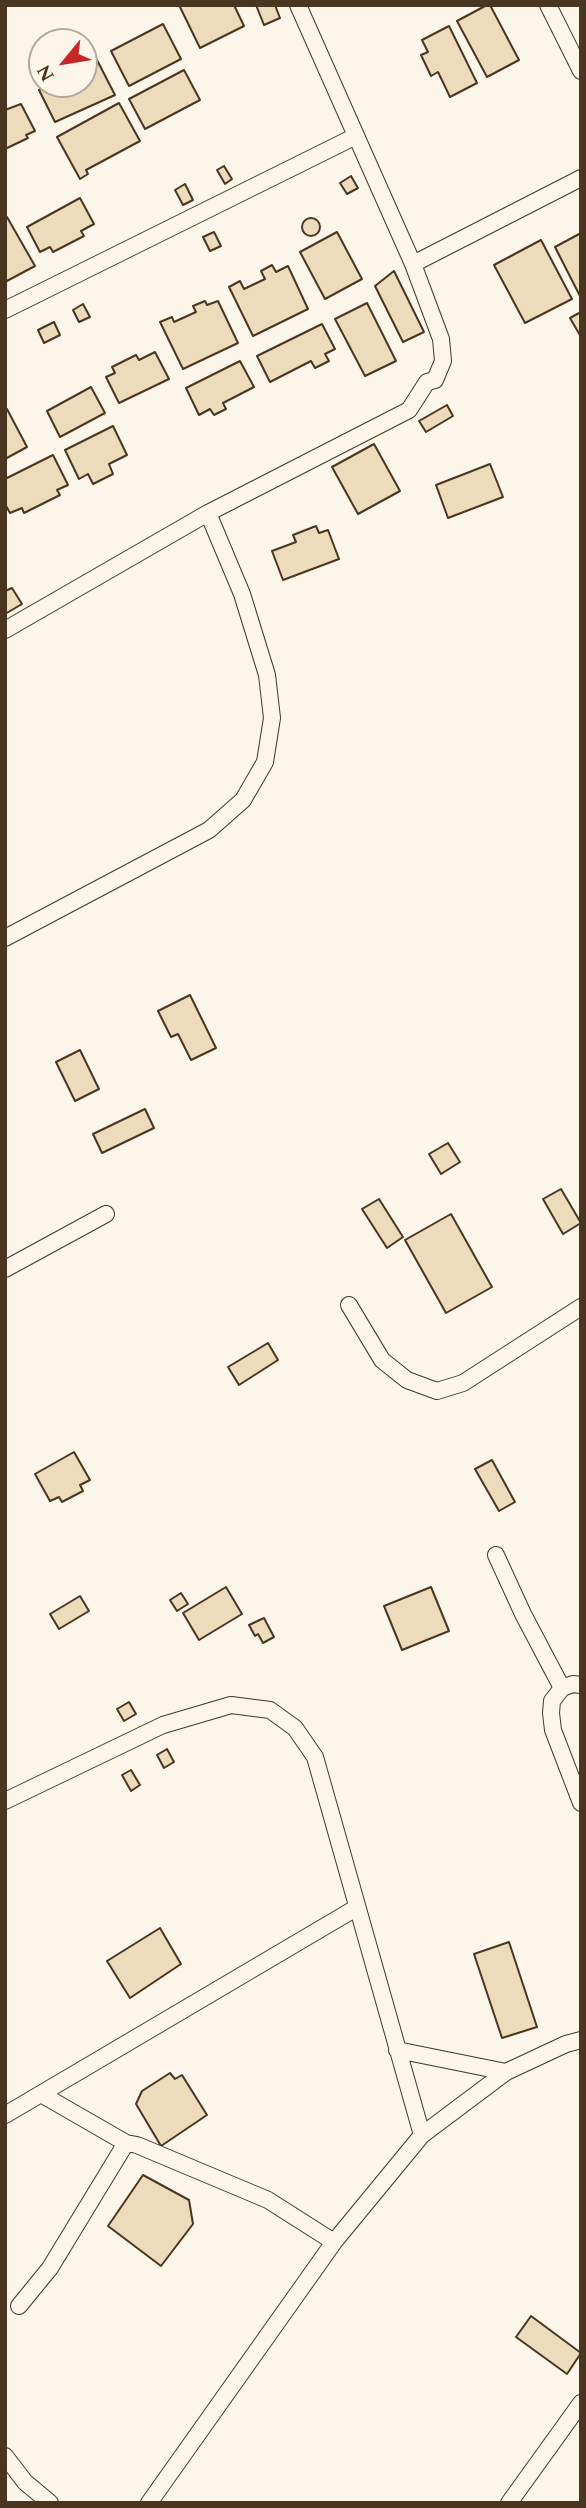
<!DOCTYPE html>
<html>
<head>
<meta charset="utf-8">
<style>
	body { margin:0 }
	#map { position:relative; width:586px; height:2508px; overflow:hidden; background:#fbf6e9; font-family:Spectral,serif }
	canvas { display:block }
	.frame { position:absolute; inset:0; border:7px solid #4a3520; pointer-events:none }
	.north { position:absolute; left:28px; top:28px; width:70px; height:70px; box-sizing:border-box; background:#fbf6e9; border:2px solid #b4a999; border-radius:50%; rotate:240deg; font-size:19px; font-weight:700; line-height:28px; text-align:center; color:#4a3520 }
	.north::after { content:''; display:block; margin:auto; width:24px; height:32px; background:#c62828; clip-path:polygon(50% 0,100% 100%,50% 72%,0 100%) }
</style>
</head>
<body>
<div id="map">
<canvas width="586" height="2508"></canvas>
<div class="frame"></div>
<div class="north">N</div>
</div>
<script>
const g = document.querySelector('canvas').getContext('2d');
g.lineJoin = 'round';
function paint(path, color) { g.fillStyle = color; g.fill(path, 'evenodd'); }
const shape = rows => new Path2D(rows.map(r => 'M' + r).join(''));
function strokePath(path, color, width, dash) { g.strokeStyle = color; g.lineWidth = width; g.lineCap = dash ? 'butt' : 'round'; g.setLineDash(dash || []); g.stroke(path); }
const building = shape([
	[179,5,234,5,244,26,200,48,179,5],
	[256,5,275,5,280,18,264,25,256,5],
	[487,5,490,5,519,60,487,77,457,21,487,5],
	[163,24,181,59,129,86,111,51,163,24],
	[449,26,477,83,450,97,438,72,431,76,421,55,428,52,422,40,449,26],
	[97,60,115,95,55,122,39,90,50,84,84,84,84,67,97,60],
	[184,70,200,100,145,129,129,99,184,70],
	[119,103,140,141,86,170,88,174,80,179,57,137,119,103],
	[21,104,35,131,26,135,28,138,5,149,5,110,21,104],
	[224,166,232,179,225,184,217,170,224,166],
	[351,176,358,188,347,194,340,183,351,176],
	[185,184,193,200,183,205,175,190,185,184],
	[80,198,94,224,81,231,84,236,53,252,50,247,40,252,27,227,80,198],
	[7,217,35,266,5,282,5,218,7,217],
	'302 227a9 9 0 1 1 18 0a9 9 0 1 1-18 0Z',
	[214,232,221,246,210,251,203,237,214,232],
	[337,232,362,279,325,299,300,252,337,232],
	[581,233,581,298,555,247,581,233],
	[541,240,572,299,525,323,494,265,541,240],
	[272,265,276,272,288,266,308,309,253,336,229,287,240,281,244,289,265,279,261,271,272,265],
	[394,271,424,332,403,342,375,286,394,271],
	[205,301,207,305,218,301,238,343,183,369,160,322,172,317,174,322,196,312,193,306,205,301],
	[367,303,396,361,365,376,335,319,367,303],
	[83,304,90,317,79,322,73,310,83,304],
	[581,312,581,337,570,318,581,312],
	[54,322,60,335,44,343,38,330,54,322],
	[322,324,335,349,325,354,329,361,315,368,311,361,270,382,257,356,322,324],
	[155,352,169,379,119,403,106,377,115,373,112,367,136,355,139,360,155,352],
	[240,361,254,387,223,403,226,409,214,415,210,409,199,415,186,388,240,361],
	[91,387,105,413,60,437,47,411,91,387],
	[447,405,453,416,426,432,419,421,447,405],
	[7,409,27,447,5,459,5,410,7,409],
	[113,426,127,455,109,464,113,474,93,484,88,474,79,479,65,450,113,426],
	[374,444,400,491,358,514,332,467,374,444],
	[53,455,68,485,57,490,60,495,24,513,22,508,10,513,5,504,5,479,53,455],
	[490,464,503,497,448,518,436,485,490,464],
	[316,526,319,533,328,530,339,559,283,580,272,551,296,542,293,535,316,526],
	[12,588,22,604,5,614,5,591,12,588],
	[190,995,216,1048,191,1060,178,1034,171,1037,158,1011,190,995],
	[80,1050,99,1089,75,1101,56,1062,80,1050],
	[145,1109,154,1128,102,1153,93,1134,145,1109],
	[448,1143,460,1162,441,1174,429,1154,448,1143],
	[561,1189,581,1223,563,1234,543,1199,561,1189],
	[379,1199,403,1237,387,1248,362,1209,379,1199],
	[451,1214,492,1287,446,1313,405,1240,451,1214],
	[268,1343,278,1360,239,1385,228,1367,268,1343],
	[74,1452,90,1480,80,1485,83,1491,62,1502,59,1497,50,1501,35,1474,74,1452],
	[492,1460,515,1502,499,1511,475,1469,492,1460],
	[226,1587,242,1614,199,1640,183,1613,226,1587],
	[431,1587,449,1631,402,1650,384,1606,431,1587],
	[181,1593,188,1604,177,1611,170,1600,181,1593],
	[80,1596,89,1611,59,1629,50,1614,80,1596],
	[264,1618,274,1637,263,1643,258,1634,255,1636,249,1625,264,1618],
	[129,1702,136,1714,124,1721,117,1709,129,1702],
	[167,1749,174,1762,164,1768,157,1755,167,1749],
	[131,1770,140,1785,131,1791,122,1775,131,1770],
	[160,1928,181,1964,130,1998,107,1961,160,1928],
	[509,1942,537,2027,502,2038,474,1954,509,1942],
	[170,2073,175,2079,182,2075,207,2115,161,2146,136,2104,142,2091,170,2073],
	[143,2175,189,2200,193,2224,161,2266,108,2226,143,2175],
	[531,2316,581,2353,567,2374,516,2337,531,2316]
]);
const street = shape([
	[548,5,581,71],
	[413,264,581,178],
	[5,310,356,136],
	[5,630,208,513,409,410,427,382,435,380,443,361,441,339,413,264,298,5],
	[5,938,209,830,243,800,265,762,272,718,267,675,242,594,208,513],
	[5,1269,106,1214],
	[349,1305,382,1360,407,1380,437,1391,463,1383,581,1307],
	[496,1555,523,1614,562,1688],
	[581,1685,573,1684,562,1688,552,1701,551,1713,553,1730,581,1803],
	[5,1801,163,1725,231,1705,270,1710,295,1728,315,1757,422,2135],
	[397,2050,506,2072],
	[41,2094,126,2143],
	[5,2115,356,1908],
	[19,2306,50,2268,126,2143,137,2145,268,2200,334,2242],
	[5,2456,25,2482,50,2503],
	[149,2503,334,2242,422,2135,506,2072,566,2044,581,2040],
	[509,2503,581,2403]
]);
paint(building, '#ecdcbc');
strokePath(building, '#4a3520', 2);
strokePath(street, '#4a3520', 18);
strokePath(street, '#fbf6e9', 16);
</script>
</body>
</html>
